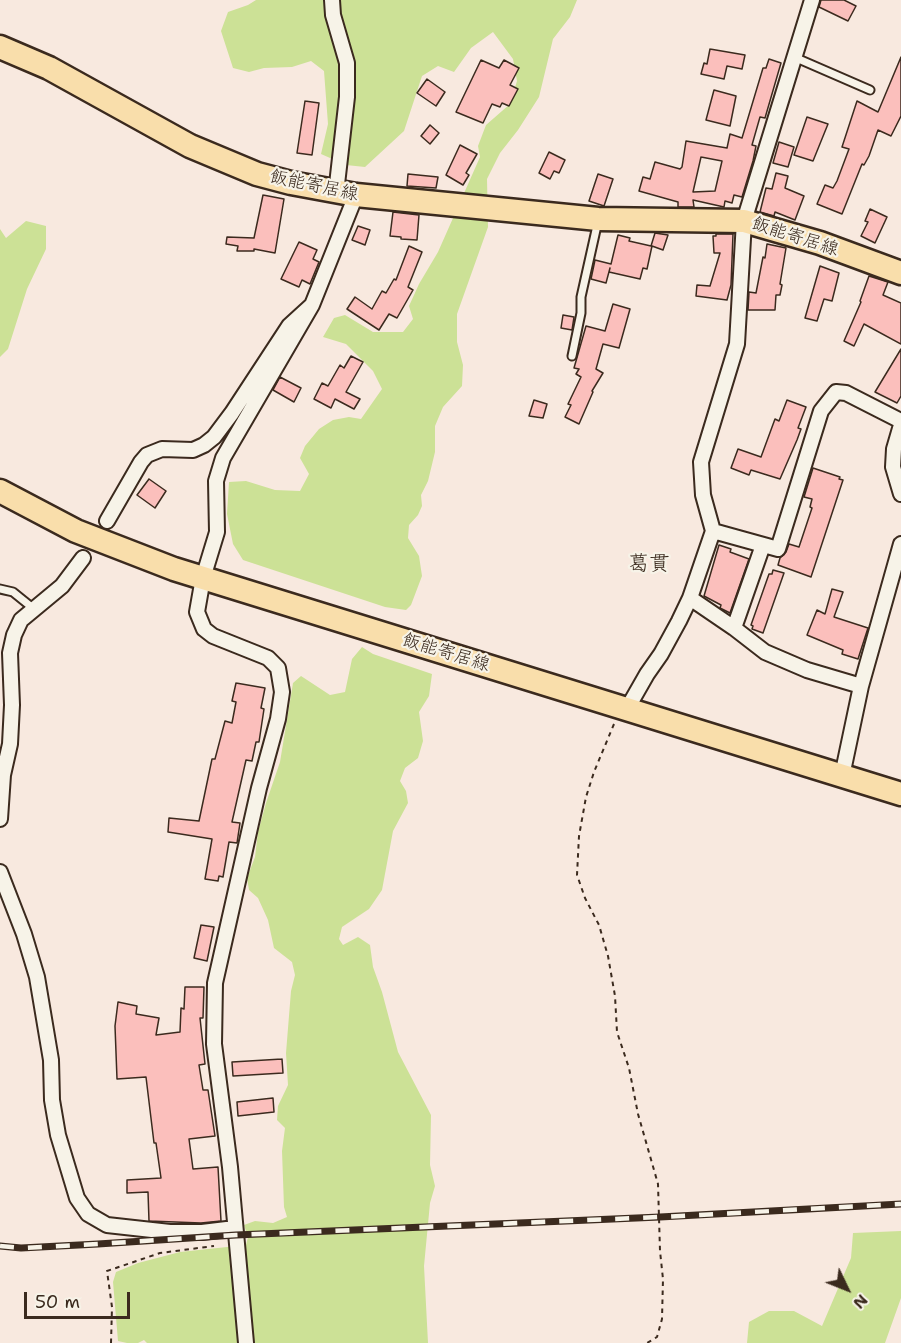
<!DOCTYPE html>
<html>
<head>
<meta charset="utf-8">
<style>
	body { margin:0 }
	#map { position:relative; width:901px; height:1343px; overflow:hidden; background:#f8e9df; font-family:"Shantell Sans",sans-serif }
	canvas { display:block }
	.north { position:absolute; left:817px; top:1259px; width:60px; height:60px; -webkit-text-stroke:4px #f7f3e8; paint-order:stroke; rotate:133deg; font-size:16px; font-weight:700; line-height:24px; text-align:center; color:#3b2a1e }
	.north::after { content:''; display:block; margin:auto; width:21px; height:27px; background:#3b2a1e; clip-path:polygon(50% 0,100% 100%,50% 72%,0 100%) }
	.scale { position:absolute; left:24px; top:1292px; width:106px; height:27px; box-sizing:border-box; border:3px solid #3b2a1e; border-top:0; padding-left:8px; font-size:18px; line-height:21px; white-space:nowrap; color:#3b2a1e; -webkit-text-stroke:4px #f7f3e8; paint-order:stroke }
</style>
</head>
<body>
<div id="map">
<canvas width="901" height="1343"></canvas>
<div class="north">N</div>
<div class="scale">50 m</div>
</div>
<script>
const g = document.querySelector('canvas').getContext('2d');
g.lineJoin = 'round';
function paint(path, color) { g.fillStyle = color; g.fill(path, 'evenodd'); }
const shape = rows => new Path2D(rows.map(r => 'M' + r).join(''));
function strokePath(path, color, width, dash) { g.strokeStyle = color; g.lineWidth = width; g.lineCap = dash ? 'butt' : 'round'; g.setLineDash(dash || []); g.stroke(path); }
function write(font, color, halo, rows, align = 'center') {
  g.font = font + ' "Shantell Sans","Klee One",sans-serif'; g.lineWidth = 4.5; g.setLineDash([]); g.textBaseline = 'middle'; g.strokeStyle = halo; g.fillStyle = color; for (const [text, x, y, turn = 0] of rows) {
    g.save(); g.translate(x, y); g.rotate((+turn || 0) * Math.PI / 180); g.textAlign = isNaN(turn) ? turn : align; if (halo) g.strokeText(text, 0, 0); g.fillText(text, 0, 0); g.restore();
  }
}
const green = shape([
	[256,0,577,0,570,17,553,39,539,97,518,130,500,153,487,179,488,227,457,314,457,342,463,365,462,386,443,407,435,426,435,452,428,481,421,495,422,506,418,515,409,525,408,538,419,556,422,576,411,605,406,610,385,607,243,560,233,544,227,514,229,482,246,481,275,490,300,491,309,474,300,458,305,446,319,429,333,420,349,417,361,419,382,389,373,371,346,344,323,337,334,318,345,315,373,332,403,332,413,319,409,306,419,284,438,252,465,191,480,157,478,146,486,125,510,104,517,81,513,59,493,32,471,48,454,72,438,66,422,76,404,131,365,167,346,165,321,154,328,124,324,71,311,61,292,67,264,68,249,72,233,68,221,31,228,12,248,5],
	[26,221,46,226,46,249,27,289,8,349,0,357,0,229,6,238],
	[362,647,373,654,432,674,429,696,419,712,423,741,418,758,405,768,400,781,406,791,408,803,393,831,382,890,369,909,342,927,339,939,343,945,358,937,370,945,373,967,382,992,398,1052,431,1115,430,1165,435,1186,430,1203,424,1266,428,1343,147,1343,144,1340,138,1343,127,1343,118,1341,113,1282,116,1272,138,1263,180,1252,246,1245,248,1237,244,1225,255,1221,273,1223,287,1217,284,1207,282,1151,285,1128,277,1120,278,1106,288,1085,286,1053,291,991,295,975,292,962,274,948,268,920,258,898,249,890,247,878,255,857,258,832,266,803,280,762,293,683,301,676,330,695,345,692,352,659],
	[901,1231,901,1298,885,1343,747,1343,749,1322,769,1311,794,1311,822,1326,851,1258,853,1233]
]);
const building = shape([
	[821,0,844,0,856,6,848,21,819,7,821,0],
	[710,49,745,55,742,69,727,66,724,79,701,74,704,63,707,64,710,49],
	[901,57,901,116,891,136,878,130,869,156,864,165,862,164,842,214,817,204,825,185,833,188,837,181,849,149,842,147,857,101,878,112,901,57],
	[769,59,781,63,765,118,760,117,752,145,756,146,753,161,742,197,734,195,732,203,725,201,724,207,693,200,694,207,678,207,678,202,639,191,643,177,650,179,655,162,680,169,682,167,686,141,727,148,730,134,742,138,763,68,766,68,769,59],
	[701,157,722,161,715,191,693,192,701,157],
	[481,60,499,68,504,60,519,68,510,85,518,89,509,106,502,103,500,107,492,104,483,123,456,112,481,60],
	[427,79,445,92,436,106,417,93,427,79],
	[714,90,736,96,730,126,706,120,714,90],
	[305,101,319,103,312,155,297,153,305,101],
	[807,117,828,124,813,161,794,155,807,117],
	[430,125,439,133,430,144,421,136,430,125],
	[779,142,794,147,788,167,773,163,779,142],
	[460,145,477,154,466,173,469,175,463,185,446,175,460,145],
	[549,152,565,160,559,173,554,171,550,179,539,173,549,152],
	[776,173,788,176,785,188,804,196,795,220,775,212,774,216,760,212,766,188,772,189,776,173],
	[408,174,438,177,436,188,407,186,408,174],
	[598,174,613,179,604,206,589,201,598,174],
	[263,195,284,199,275,253,254,249,254,251,237,251,238,246,226,244,227,237,254,238,263,195],
	[870,209,887,217,875,243,861,236,868,222,865,221,870,209],
	[393,212,419,215,417,240,401,239,401,237,390,236,393,212],
	[358,226,370,230,365,245,352,240,358,226],
	[655,233,668,235,663,250,652,246,647,269,643,268,640,279,609,272,610,268,606,283,591,279,595,260,611,264,618,235,630,238,629,241,651,246,655,233],
	[716,234,733,234,731,285,727,300,696,296,697,285,710,286,720,253,714,253,713,236,716,236,716,234],
	[299,242,317,250,313,259,319,262,310,284,302,280,299,287,281,279,299,242],
	[767,244,786,248,780,284,782,285,780,295,776,295,775,310,748,310,749,292,756,293,763,257,765,258,767,244],
	[409,246,422,252,408,287,413,290,397,318,389,314,379,330,347,309,355,297,372,309,382,291,386,293,394,279,396,280,409,246],
	[820,266,839,273,832,301,824,299,817,321,805,318,820,266],
	[869,276,888,282,883,295,901,303,901,344,864,324,854,346,844,341,861,302,860,301,869,276],
	[613,304,630,309,619,348,603,344,596,369,603,373,592,391,593,392,579,424,565,417,571,405,568,404,581,377,576,374,579,369,574,368,586,326,605,331,613,304],
	[563,315,574,317,572,330,561,328,563,315],
	[901,349,901,396,897,403,875,392,901,349],
	[351,356,363,362,346,392,360,399,354,409,335,399,331,408,314,399,322,383,328,386,340,365,344,368,351,356],
	[280,377,301,388,294,402,273,390,280,377],
	[534,400,547,404,543,418,529,416,534,400],
	[787,400,806,407,798,428,801,429,797,440,780,479,751,470,749,475,731,468,738,449,761,457,775,419,779,421,787,400],
	[813,468,840,477,839,479,843,480,811,577,778,565,780,558,786,552,789,544,799,547,812,508,810,507,812,499,804,497,813,468],
	[149,479,166,491,155,508,137,495,149,479],
	[719,545,731,549,730,552,749,559,730,613,720,608,721,605,704,596,719,545],
	[773,570,784,573,763,633,752,629,753,626,751,625,769,574,772,574,773,570],
	[832,589,843,592,834,617,868,628,858,659,842,654,843,650,807,635,817,610,825,614,832,589],
	[236,683,265,688,261,708,264,709,259,742,256,742,252,761,246,760,232,822,240,823,237,843,229,842,223,877,219,876,218,881,205,879,212,839,168,832,169,818,199,821,212,759,215,759,225,721,232,723,236,702,232,701,236,683],
	[201,925,214,927,207,961,194,958,201,925],
	[185,987,204,987,203,1018,200,1018,205,1064,199,1065,203,1090,208,1090,215,1136,189,1139,193,1169,218,1167,221,1221,201,1223,149,1221,148,1192,127,1193,127,1180,161,1178,156,1143,154,1143,146,1077,117,1079,115,1026,118,1002,137,1006,136,1014,159,1018,156,1035,180,1032,181,1008,184,1009,185,987],
	[282,1059,283,1073,233,1076,232,1062,282,1059],
	[273,1098,274,1112,238,1116,237,1102,273,1098]
]);
const path = shape([
	[614,724,594,772,586,797,579,836,577,875,585,898,599,925,608,956,615,996,617,1032,629,1068,638,1114,658,1184,660,1251,663,1279,662,1319,657,1337,647,1343],
	[111,1343,112,1307,107,1271,160,1253,214,1246]
]);
const service = shape([
	[794,57,870,90],
	[572,356,581,313,581,297,598,221],
	[0,589,13,592,34,609]
]);
const minor = shape([
	[332,0,333,15,347,63,347,97,336,193],
	[901,425,894,449,893,467,901,494],
	[107,521,141,462,147,455,162,449,193,450,204,445,214,437,232,413,289,326,312,305,356,195],
	[713,531,778,549,821,411,836,392,846,393,901,421],
	[690,598,734,628,765,652,807,670,861,686],
	[734,628,763,545],
	[627,709,647,674,661,654,679,621,690,598,713,531,703,495,701,462,737,344,744,221,812,0],
	[842,776,861,686,901,544],
	[0,819,3,775,10,744,12,705,10,653,14,635,21,620,62,586,83,558],
	[0,872,24,934,37,977,51,1060,52,1100,58,1135,77,1198,88,1214,107,1225,170,1232,202,1232,235,1228],
	[246,1343,230,1167,214,1044,215,983,259,788,278,719,282,692,278,668,268,658,213,636,204,629,197,612,203,578,217,532,216,481,223,458,312,305]
]);
const primary = shape([
	[0,47,49,68,190,146,257,174,291,183,356,195,598,219,744,221,820,243,901,273],
	[0,491,76,531,174,569,901,794]
]);
const rail = shape([
	[0,1246,21,1248,98,1244,236,1235,660,1217,901,1204]
]);
const streetNames = [
	["飯能寄居線",314,186,12],
	["飯能寄居線",795,237,18],
	["飯能寄居線",446,653,17]
];
const quarterNames = [
	["葛貫",649,565]
];
paint(green, '#cce196');
paint(building, '#fbbfbc');
strokePath(building, '#3b2a1e', 1.5);
strokePath(service, '#3b2a1e', 11);
strokePath(minor, '#3b2a1e', 18);
strokePath(primary, '#3b2a1e', 27);
strokePath(path, '#3b2a1e', 2, [4.5, 4.5]);
strokePath(service, '#f7f3e8', 7);
strokePath(minor, '#f7f3e8', 14);
strokePath(primary, '#f9deab', 22);
strokePath(rail, '#3b2a1e', 7);
strokePath(rail, '#f7f3e8', 4.5, [14]);
write('18px', '#3b2a1e', '#f7f3e8', streetNames);
write('21px', '#3b2a1e', '#f7f3e8', quarterNames);
</script>
</body>
</html>
